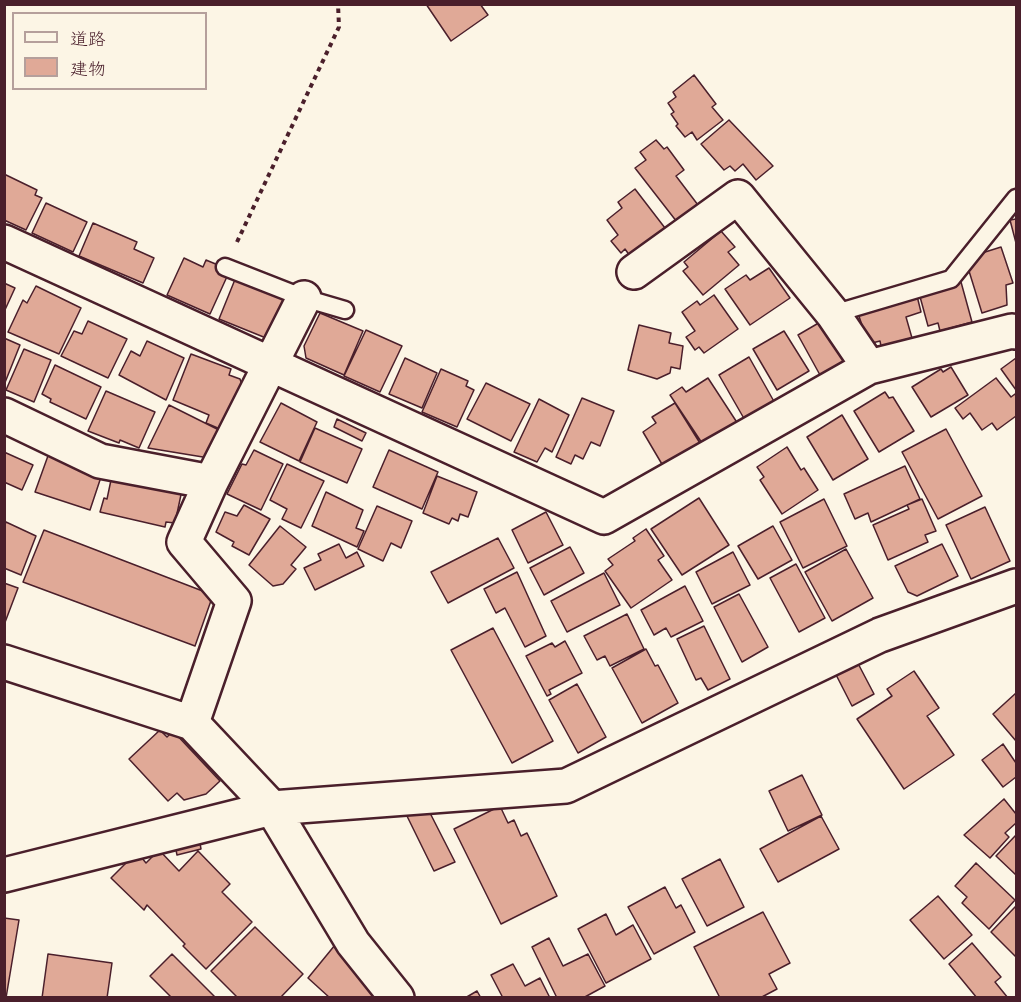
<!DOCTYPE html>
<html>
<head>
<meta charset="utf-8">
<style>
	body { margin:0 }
	#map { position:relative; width:1021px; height:1002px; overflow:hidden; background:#fcf5e5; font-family:"Playpen Sans","Klee One",sans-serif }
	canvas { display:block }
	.frame { position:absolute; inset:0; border:6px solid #4a1f2b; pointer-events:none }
	.legend { position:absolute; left:12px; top:12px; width:195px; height:78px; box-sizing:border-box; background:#fcf5e5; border:2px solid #b59f9b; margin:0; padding:8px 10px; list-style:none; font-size:18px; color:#4a1f2b }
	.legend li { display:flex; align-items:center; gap:12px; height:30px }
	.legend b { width:30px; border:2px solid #b59f9b }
</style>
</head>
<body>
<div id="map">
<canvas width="1021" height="1002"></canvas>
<div class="frame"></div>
<ul class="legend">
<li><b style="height:8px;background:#fcf5e5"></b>道路</li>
<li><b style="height:16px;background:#e0a997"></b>建物</li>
</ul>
</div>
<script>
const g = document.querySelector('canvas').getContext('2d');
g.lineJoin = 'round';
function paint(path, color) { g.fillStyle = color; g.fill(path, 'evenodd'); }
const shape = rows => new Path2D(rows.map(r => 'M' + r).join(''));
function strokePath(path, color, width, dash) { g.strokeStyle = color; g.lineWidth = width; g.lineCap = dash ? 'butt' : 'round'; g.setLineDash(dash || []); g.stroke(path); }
const building = shape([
	[426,4,480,4,488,15,451,41,426,4],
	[694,75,716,104,712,107,723,120,697,140,692,132,685,137,676,126,678,124,671,114,674,112,668,103,676,97,673,92,694,75],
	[729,120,773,166,756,180,743,164,735,171,730,166,724,170,701,144,729,120],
	[656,140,664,149,667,147,684,170,676,176,698,205,677,222,635,168,646,160,640,152,656,140],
	[4,174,37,190,35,195,42,198,26,230,4,220,4,174],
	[635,189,665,228,630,256,625,249,621,253,611,241,618,235,607,220,622,208,618,202,635,189],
	[46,203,87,222,73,252,32,233,46,203],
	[1016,219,1016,243,1010,220,1016,219],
	[93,223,137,242,134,249,154,258,143,283,79,256,93,223],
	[721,231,735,247,728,252,739,265,703,295,683,271,688,267,684,262,721,231],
	[1001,247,1013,283,1006,285,1007,305,982,313,969,271,982,253,1001,247],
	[184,258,203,267,206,260,230,270,210,314,167,295,184,258],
	[769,268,790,298,750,325,725,289,746,275,750,280,769,268],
	[236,277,288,298,276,327,272,324,266,338,219,319,236,277],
	[961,282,972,322,940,331,938,323,928,326,919,293,961,282],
	[4,283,15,288,4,312,4,283],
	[36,286,81,308,59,354,8,332,23,300,27,303,36,286],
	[714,295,738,329,704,353,699,347,695,350,686,337,695,331,682,312,697,301,700,305,714,295],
	[917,296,921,312,906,317,912,338,881,346,880,341,868,344,858,313,917,296],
	[320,313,363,331,344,375,306,358,304,346,320,313],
	[88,321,127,339,108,378,61,356,74,331,82,334,88,321],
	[822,321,845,361,820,375,798,335,822,321],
	[639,325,671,333,669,343,683,346,680,369,671,367,670,373,657,379,628,370,639,325],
	[366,330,402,346,380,392,344,376,366,330],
	[784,331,809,371,777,390,753,349,784,331],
	[4,338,20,345,4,385,4,338],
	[147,341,184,358,166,400,119,375,131,351,140,356,147,341],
	[24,349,51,360,34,402,6,390,24,349],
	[191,354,231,369,229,375,240,379,244,391,227,432,206,423,209,415,173,400,191,354],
	[749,357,776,405,746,422,719,375,749,357],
	[405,358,437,373,422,408,389,394,405,358],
	[1016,358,1016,390,1001,369,1016,358],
	[55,365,101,387,86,419,50,402,51,399,42,394,55,365],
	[951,367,968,395,931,417,912,387,941,369,943,372,951,367],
	[441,369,468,381,466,386,474,390,457,427,422,412,441,369],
	[708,378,738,424,704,446,670,395,682,387,686,392,708,378],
	[996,378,1011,397,1015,394,1016,396,1016,416,997,430,992,423,982,430,970,413,963,419,955,408,996,378],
	[486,383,530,404,511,441,467,419,486,383],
	[106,391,155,412,139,448,120,440,119,443,88,431,106,391],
	[885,392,889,398,893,397,914,431,879,452,854,411,885,392],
	[582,398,614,411,600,446,591,442,583,459,575,455,571,464,556,457,582,398],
	[539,399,569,415,552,452,545,448,537,462,514,452,539,399],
	[281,403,317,422,299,461,260,442,281,403],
	[675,403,703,448,666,471,643,432,656,423,652,417,675,403],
	[169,405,221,431,209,458,148,448,169,405],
	[842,415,868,459,833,480,807,437,842,415],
	[337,419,366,433,362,441,334,427,337,419],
	[315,428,362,449,347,483,300,462,315,428],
	[946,429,982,496,938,519,902,452,946,429],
	[787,447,801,470,804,468,818,490,782,514,760,480,764,477,757,467,787,447],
	[254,450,283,464,261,510,227,494,242,464,246,465,254,450],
	[389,450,438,472,422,509,373,487,389,450],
	[4,452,33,465,22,490,4,482,4,452],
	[49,453,103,471,90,510,35,492,49,453],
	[287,464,324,481,301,528,282,519,287,509,270,500,287,464],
	[905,466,920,499,871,522,868,513,855,519,844,494,905,466],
	[123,472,182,490,175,523,166,522,165,527,100,512,104,498,107,499,111,480,121,482,123,472],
	[437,476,477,492,468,517,460,514,458,521,452,518,449,524,423,513,437,476],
	[326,492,363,510,356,528,364,531,357,547,312,526,326,492],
	[699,498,729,545,682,575,651,529,699,498],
	[824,499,847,546,803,568,780,522,824,499],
	[922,499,936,531,925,535,928,542,888,560,873,525,909,509,907,505,922,499],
	[244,505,270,519,249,555,232,546,234,542,216,532,225,512,237,516,244,505],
	[377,506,412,521,401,548,391,543,383,561,358,549,377,506],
	[985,507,1010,561,971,579,946,525,985,507],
	[546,512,563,545,528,563,512,530,546,512],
	[6,522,36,536,21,575,4,568,4,527,6,522],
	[280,526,306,547,291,565,296,569,283,584,273,586,249,565,280,526],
	[773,526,792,560,758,579,738,546,773,526],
	[646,529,664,556,658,560,672,580,631,608,605,571,613,565,608,559,635,541,633,538,646,529],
	[44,530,213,595,195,646,23,582,44,530],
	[498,538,514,568,448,603,431,572,498,538],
	[339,544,346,558,357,552,364,566,315,590,304,568,321,560,318,554,339,544],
	[942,544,958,576,917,596,908,592,895,566,942,544],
	[570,547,584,573,544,595,530,568,570,547],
	[846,549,873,598,832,621,805,572,846,549],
	[733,552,750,585,712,604,696,572,733,552],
	[796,564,825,618,799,632,770,578,796,564],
	[517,572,546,636,525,647,505,608,496,613,484,589,517,572],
	[604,573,620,605,567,632,551,601,604,573],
	[4,583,18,588,4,625,4,583],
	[685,586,703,621,671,637,666,628,654,635,641,610,685,586],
	[739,594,768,647,742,662,714,607,739,594],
	[627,614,644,649,610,666,605,656,597,660,584,636,627,614],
	[704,626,730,679,708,690,701,678,696,680,677,639,704,626],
	[493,628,553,741,512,763,451,650,493,628],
	[565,641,582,673,549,690,551,694,547,696,526,656,552,643,555,647,565,641],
	[646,649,655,666,658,665,678,703,642,723,612,668,646,649],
	[852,652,874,694,852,706,830,663,852,652],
	[914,671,939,708,927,716,954,755,904,789,857,719,892,696,887,689,914,671],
	[577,684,606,737,578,753,549,700,577,684],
	[1016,693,1016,741,993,714,1016,693],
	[160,730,167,737,173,731,220,781,206,794,184,800,177,793,168,801,129,759,160,730],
	[1003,744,1016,763,1016,777,1003,787,982,760,1003,744],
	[802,775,822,815,788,831,769,791,802,775],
	[1004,799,1016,814,1016,823,1005,833,1009,837,990,858,964,835,1004,799],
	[500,806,508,823,514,820,521,836,527,833,557,896,501,924,454,829,500,806],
	[404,810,429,811,455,862,434,871,404,810],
	[821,816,839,849,778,882,760,849,821,816],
	[1016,835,1016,875,996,856,1016,835],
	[199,838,201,849,177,855,175,845,199,838],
	[159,850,179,871,198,851,230,884,222,892,252,922,206,969,183,946,185,944,147,905,144,910,111,878,137,852,146,863,159,850],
	[720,859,744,907,707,926,682,879,720,859],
	[976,863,1015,900,989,929,962,903,967,897,955,886,976,863],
	[665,887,676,908,681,905,695,932,654,954,628,907,665,887],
	[938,896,972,935,944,959,910,920,938,896],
	[1015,907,1016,908,1016,957,991,932,1015,907],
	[763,912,790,963,769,974,777,989,760,998,720,998,694,947,763,912],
	[606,914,616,935,633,925,651,959,606,983,578,929,606,914],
	[4,918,19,920,6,998,4,998,4,918],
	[255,927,303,974,280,998,238,998,211,971,255,927],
	[549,938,563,966,588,954,605,986,583,998,557,998,532,947,549,938],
	[972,943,1001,977,995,982,1008,998,977,998,949,964,972,943],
	[335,945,364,970,388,998,330,998,308,978,335,945],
	[48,954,112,963,107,998,42,998,48,954],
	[172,954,216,998,172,998,150,976,172,954],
	[513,964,525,986,540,978,550,998,503,998,491,975,513,964],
	[477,991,481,998,465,998,477,991]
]);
const path = shape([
	[237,242,339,27,338,4]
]);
const service = shape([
	[225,267,304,298,345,310],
	[833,314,951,279,1016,198]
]);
const minor = shape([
	[4,242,604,517,869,367,1012,331,1016,332],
	[634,272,738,197,833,314,869,367],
	[304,298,211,482,184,542,234,601,192,723,272,808,353,943,397,998],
	[4,415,100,461,211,482],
	[4,662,192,723],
	[4,875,272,808,566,786,880,635,1016,586]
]);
paint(building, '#e0a997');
strokePath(building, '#4a1f2b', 1.5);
strokePath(service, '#4a1f2b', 21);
strokePath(minor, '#4a1f2b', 38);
strokePath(path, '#4a1f2b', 4, [4.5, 4.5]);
strokePath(service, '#fcf5e5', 16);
strokePath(minor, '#fcf5e5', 33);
</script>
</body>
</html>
